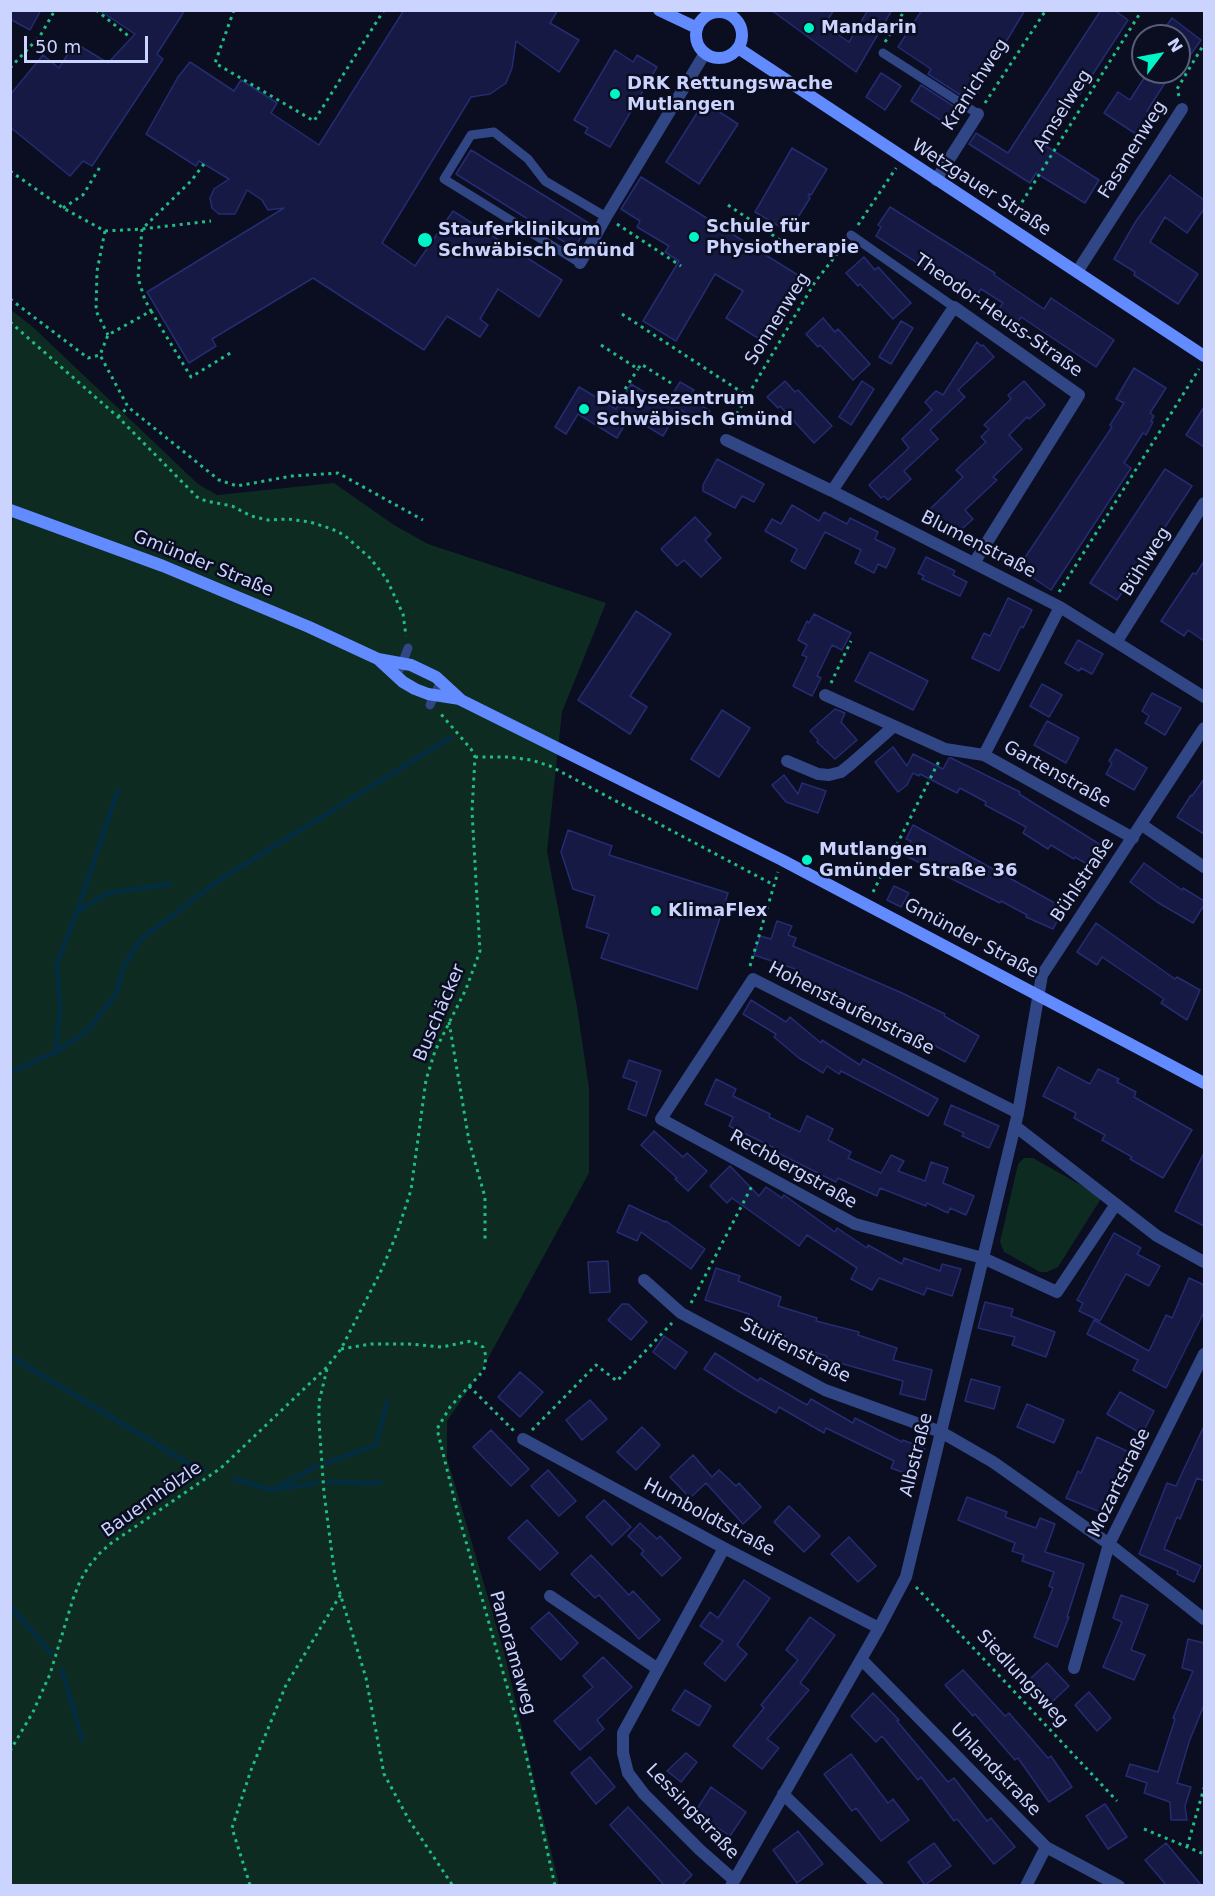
<!DOCTYPE html>
<html>
<head>
<meta charset="utf-8">
<style>
	body { margin:0 }
	#map { position:relative; width:1215px; height:1896px; overflow:hidden; background:#0b0d21; font-family:"DejaVu Sans",sans-serif }
	canvas { display:block }
	.frame { position:absolute; inset:0; border:12px solid #cad4ff; pointer-events:none }
	.north { position:absolute; left:1131px; top:24px; width:60px; height:60px; box-sizing:border-box; background:#0b0d21; border:2px solid #575d7a; border-radius:50%; rotate:58deg; font-size:16px; font-weight:700; line-height:24px; text-align:center; color:#cad4ff }
	.north::after { content:''; display:block; margin:auto; width:21px; height:27px; background:#00f5c6; clip-path:polygon(50% 0,100% 100%,50% 72%,0 100%) }
	.scale { position:absolute; left:24px; top:36px; width:124px; height:27px; box-sizing:border-box; border:3px solid #cad4ff; border-top:0; padding-left:8px; font-size:18px; line-height:21px; white-space:nowrap; color:#cad4ff; -webkit-text-stroke:4px #0b0d21; paint-order:stroke }
</style>
</head>
<body>
<div id="map">
<canvas width="1215" height="1896"></canvas>
<div class="frame"></div>
<div class="north">N</div>
<div class="scale">50 m</div>
</div>
<script>
const g = document.querySelector('canvas').getContext('2d');
g.lineJoin = 'round';
function paint(path, color) { g.fillStyle = color; g.fill(path, 'evenodd'); }
const shape = rows => new Path2D(rows.map(r => 'M' + r).join(''));
function strokePath(path, color, width, dash) { g.strokeStyle = color; g.lineWidth = width; g.lineCap = dash ? 'butt' : 'round'; g.setLineDash(dash || []); g.stroke(path); }
function write(font, color, halo, rows, align = 'center') {
  g.font = font + ' "DejaVu Sans",sans-serif'; g.lineWidth = 5; g.setLineDash([]); g.textBaseline = 'middle'; g.strokeStyle = halo; g.fillStyle = color; for (const [text, x, y, turn = 0] of rows) {
    g.save(); g.translate(x, y); g.rotate((+turn || 0) * Math.PI / 180); g.textAlign = isNaN(turn) ? turn : align; if (halo) g.strokeText(text, 0, 0); g.fillText(text, 0, 0); g.restore();
  }
}
const green = shape([
	[10,309,34,328,198,484,217,495,334,483,394,525,428,544,606,603,562,712,547,851,577,1007,589,1088,589,1173,480,1373,447,1421,447,1458,504,1652,559,1885,11,1885],
	[1024,1158,1033,1158,1102,1197,1058,1267,1047,1272,1040,1272,1004,1252,1000,1242,1018,1164]
]);
const stream = shape([
	[78,911,108,893,170,884],
	[56,1052,60,1008,57,964,77,911,118,790],
	[10,1072,56,1052,89,1029,116,994,123,968,140,940,219,880,450,738],
	[10,1356,184,1461,204,1470],
	[326,1463,376,1445,387,1402],
	[234,1479,272,1490,317,1466],
	[328,1482,380,1483],
	[277,1489,317,1483],
	[10,1606,51,1653],
	[62,1670,82,1739]
]);
const building = shape([
	[10,10,41,10,30,30,10,19,10,10],
	[99,10,185,10,157,54,163,59,92,166,83,161,70,176,10,127,10,95,43,55,59,68,75,43,108,63,135,34,99,10],
	[404,10,558,10,550,23,579,40,559,72,516,41,512,68,506,83,490,94,471,97,382,243,415,266,453,211,562,280,539,317,498,289,480,319,488,325,480,337,447,316,424,350,313,278,212,339,216,346,189,363,147,292,284,208,268,210,262,200,247,190,235,214,219,214,212,208,210,198,214,189,229,179,199,161,196,166,146,134,178,77,190,62,234,91,241,80,277,103,271,113,319,145,404,10],
	[771,10,834,10,824,25,849,42,868,10,892,10,856,72,771,10],
	[922,10,1025,10,991,67,993,69,975,97,968,93,965,98,928,74,931,69,898,47,922,10],
	[1101,10,1114,10,1128,20,1046,146,1099,180,1085,203,1036,173,1030,183,969,144,976,133,1008,153,1101,10],
	[1172,18,1201,40,1179,71,1179,36,1159,36,1172,18],
	[615,50,633,62,637,55,657,67,610,147,585,133,588,128,574,120,615,50],
	[1148,72,1172,72,1147,111,1150,113,1136,134,1104,113,1118,92,1130,100,1148,72],
	[881,73,901,86,885,110,866,97,881,73],
	[921,85,958,109,948,125,911,101,921,85],
	[704,102,738,124,699,184,666,162,704,102],
	[792,148,827,169,811,195,809,194,808,195,810,198,789,232,755,212,792,148],
	[471,150,590,224,574,248,456,174,471,150],
	[1170,175,1204,200,1204,209,1187,233,1165,217,1150,242,1198,274,1178,304,1134,275,1135,272,1114,259,1136,221,1170,175],
	[641,177,801,277,761,340,726,318,743,291,715,274,676,341,643,321,679,261,665,252,669,246,637,227,640,221,621,209,641,177],
	[890,207,995,273,994,275,1044,309,1051,298,1114,340,1096,367,1021,317,1014,329,995,314,1003,303,981,289,974,300,876,236,881,227,878,225,890,207],
	[864,257,875,270,878,267,911,303,893,319,860,284,858,286,846,273,864,257],
	[823,318,835,332,838,329,870,364,853,380,820,345,818,347,806,334,823,318],
	[901,321,913,328,891,364,879,357,901,321],
	[977,342,981,346,983,345,994,357,958,390,965,397,930,430,938,439,904,471,911,479,888,500,884,496,881,498,869,485,909,448,902,439,932,410,925,402,936,391,943,395,977,342],
	[1134,368,1166,388,1150,413,1154,416,1151,421,1153,422,1146,435,1143,433,1124,463,1131,468,1051,590,1018,568,1112,427,1110,425,1124,403,1116,399,1134,368],
	[785,381,795,392,798,390,832,426,814,443,780,406,778,408,767,397,785,381],
	[862,381,874,389,851,425,839,417,862,381],
	[1024,381,1045,405,1029,419,1027,417,1009,435,1022,449,993,477,997,480,965,510,973,519,953,537,928,511,963,477,956,470,986,442,981,437,989,429,984,425,1011,399,1008,395,1024,381],
	[680,382,694,390,689,398,710,411,703,423,679,409,663,436,630,416,617,438,578,414,566,434,555,427,579,387,616,409,631,384,666,405,680,382],
	[1204,407,1204,447,1186,435,1204,407],
	[717,459,764,484,754,502,742,496,735,508,703,491,703,485,717,459],
	[1165,469,1192,486,1117,600,1090,583,1165,469],
	[792,505,819,521,824,512,847,524,850,518,878,532,875,539,895,549,886,568,878,564,874,573,855,563,861,550,825,532,805,569,791,561,797,549,765,531,772,519,781,524,792,505],
	[695,517,711,534,705,540,721,558,701,577,684,560,677,566,661,549,695,517],
	[926,557,955,571,953,575,967,582,960,596,922,579,924,576,918,573,926,557],
	[1204,561,1204,641,1188,630,1184,636,1161,621,1193,573,1196,574,1204,561],
	[1008,598,1032,610,1023,628,1021,626,999,671,972,658,984,633,990,636,1008,598],
	[636,611,671,634,630,696,647,707,630,734,578,700,636,611],
	[814,614,851,633,842,650,832,645,817,676,821,678,812,696,793,686,807,657,802,655,807,645,798,640,807,621,809,623,814,614],
	[1078,640,1103,654,1092,674,1081,668,1079,671,1065,663,1078,640],
	[870,652,928,681,913,710,855,681,870,652],
	[1042,684,1062,695,1049,717,1030,706,1042,684],
	[1152,693,1181,708,1165,735,1145,723,1149,716,1142,711,1152,693],
	[835,709,845,713,841,722,857,740,835,759,817,742,818,740,810,731,835,709],
	[722,710,750,728,719,777,691,759,722,710],
	[1047,721,1079,738,1066,763,1034,745,1047,721],
	[893,747,907,766,913,754,943,769,949,758,951,758,1020,792,1019,794,1104,847,1092,867,1075,857,1074,859,1051,845,1048,849,1023,833,1026,827,985,805,986,802,960,788,957,793,920,774,919,776,913,773,907,785,898,792,875,762,893,747],
	[1116,749,1147,768,1134,790,1106,774,1112,763,1109,761,1116,749],
	[784,775,798,794,802,783,826,791,818,813,786,802,772,785,784,775],
	[1204,779,1204,834,1177,817,1191,795,1192,796,1204,779],
	[913,825,1064,908,1053,929,1026,917,1027,915,1001,901,1000,903,904,855,911,841,906,839,913,825],
	[568,830,612,846,609,855,728,893,697,989,601,958,609,934,586,927,595,896,573,889,561,852,568,830],
	[1144,863,1182,890,1183,888,1204,901,1204,905,1193,923,1157,902,1130,882,1144,863],
	[894,886,909,893,901,907,887,900,894,886],
	[777,921,792,926,788,935,796,938,793,946,902,993,945,1014,944,1016,979,1036,965,1062,930,1043,929,1047,901,1033,902,1031,865,1014,867,1011,829,996,831,993,798,978,801,971,754,955,760,936,771,939,777,921],
	[1096,923,1175,979,1177,977,1200,990,1187,1020,1161,1003,1164,999,1102,957,1097,965,1077,952,1096,923],
	[751,1000,786,1022,790,1017,821,1043,822,1040,860,1065,863,1059,938,1099,928,1116,841,1071,839,1074,827,1066,823,1073,799,1058,774,1037,776,1034,743,1014,751,1000],
	[629,1060,661,1071,646,1116,628,1109,637,1082,623,1077,629,1060],
	[1058,1067,1090,1084,1098,1069,1119,1079,1117,1082,1136,1092,1134,1097,1192,1130,1163,1178,1130,1159,1132,1157,1102,1140,1105,1135,1074,1118,1076,1113,1043,1096,1058,1067],
	[716,1079,736,1089,733,1096,770,1114,769,1117,800,1132,807,1116,833,1129,828,1140,851,1152,848,1158,881,1173,891,1155,904,1161,898,1171,925,1181,931,1162,948,1168,943,1183,974,1196,966,1215,950,1208,948,1213,927,1203,926,1206,880,1188,877,1196,838,1178,836,1182,776,1152,777,1149,729,1126,733,1117,705,1104,716,1079],
	[951,1105,999,1126,989,1148,962,1136,964,1133,944,1124,951,1105],
	[654,1131,683,1157,687,1153,707,1171,688,1191,675,1179,677,1178,641,1145,654,1131],
	[1204,1153,1204,1226,1175,1211,1204,1153],
	[730,1166,759,1196,766,1187,782,1198,784,1195,835,1232,837,1228,867,1248,868,1245,902,1264,904,1258,940,1271,942,1264,961,1269,952,1296,927,1288,924,1295,879,1278,872,1290,851,1279,857,1268,807,1235,799,1246,732,1198,727,1203,710,1186,730,1166],
	[629,1205,665,1222,666,1221,705,1249,691,1269,641,1232,637,1241,617,1232,629,1205],
	[1114,1233,1141,1248,1137,1254,1160,1266,1149,1286,1126,1274,1100,1321,1079,1311,1083,1303,1077,1300,1114,1233],
	[608,1261,610,1292,590,1293,588,1262,608,1261],
	[716,1268,740,1276,738,1281,781,1297,778,1306,817,1318,816,1321,859,1332,858,1335,897,1348,893,1360,932,1370,925,1400,900,1394,903,1381,826,1359,827,1356,783,1343,785,1336,746,1322,749,1314,705,1300,716,1268],
	[1189,1278,1204,1285,1204,1312,1166,1388,1133,1370,1138,1360,1087,1334,1094,1320,1149,1351,1166,1315,1172,1318,1189,1278],
	[985,1302,1013,1309,1011,1316,1055,1332,1046,1357,1012,1345,1015,1337,978,1328,985,1302],
	[622,1304,628,1304,647,1322,631,1340,608,1320,622,1304],
	[664,1336,687,1352,675,1369,653,1352,664,1336],
	[715,1353,758,1381,760,1378,807,1405,811,1399,853,1423,855,1418,902,1442,903,1440,925,1449,915,1477,891,1468,894,1461,826,1428,824,1433,779,1407,776,1413,738,1391,704,1369,715,1353],
	[520,1372,543,1392,520,1417,498,1397,520,1372],
	[971,1379,1000,1387,994,1409,965,1401,971,1379],
	[1120,1392,1154,1411,1142,1434,1107,1414,1120,1392],
	[590,1400,607,1419,582,1440,566,1420,590,1400],
	[1027,1404,1064,1420,1054,1443,1017,1427,1027,1404],
	[1204,1426,1204,1481,1197,1478,1180,1519,1177,1517,1164,1549,1201,1566,1194,1582,1177,1574,1178,1571,1139,1554,1167,1483,1176,1486,1204,1426],
	[642,1427,660,1445,636,1470,617,1452,642,1427],
	[491,1430,529,1469,511,1486,473,1447,491,1430],
	[1097,1437,1131,1453,1105,1514,1066,1498,1078,1471,1081,1473,1097,1437],
	[693,1455,712,1477,719,1470,736,1486,739,1483,761,1507,743,1524,706,1483,690,1498,670,1477,693,1455],
	[548,1470,576,1501,559,1516,531,1486,548,1470],
	[967,1497,1007,1512,1005,1517,1036,1528,1040,1518,1055,1524,1045,1552,1084,1564,1067,1617,1069,1617,1057,1647,1034,1637,1053,1588,1049,1586,1054,1572,1022,1561,1024,1555,1012,1551,1015,1543,958,1520,967,1497],
	[604,1500,631,1527,612,1545,586,1517,604,1500],
	[789,1506,820,1536,804,1552,774,1522,789,1506],
	[527,1520,558,1553,540,1570,508,1538,527,1520],
	[640,1523,657,1539,660,1536,681,1558,662,1576,641,1554,644,1551,628,1536,640,1523],
	[849,1537,876,1566,858,1582,831,1554,849,1537],
	[591,1555,629,1595,633,1591,660,1620,639,1639,599,1595,595,1598,571,1574,591,1555],
	[744,1580,770,1598,737,1645,747,1654,725,1681,704,1664,723,1641,700,1626,710,1612,718,1618,744,1580],
	[1121,1595,1148,1605,1131,1650,1145,1655,1134,1680,1103,1667,1122,1622,1113,1618,1121,1595],
	[549,1612,578,1643,561,1660,531,1628,549,1612],
	[810,1617,835,1635,800,1683,809,1690,767,1739,779,1748,762,1769,733,1746,764,1708,761,1705,798,1660,786,1650,810,1617],
	[1188,1639,1204,1643,1204,1705,1189,1742,1177,1783,1191,1787,1185,1806,1187,1820,1171,1820,1170,1802,1144,1793,1147,1783,1126,1776,1130,1764,1158,1772,1175,1719,1173,1718,1193,1671,1182,1668,1188,1639],
	[603,1657,632,1687,597,1720,604,1729,580,1750,554,1721,593,1687,583,1676,603,1657],
	[1047,1663,1069,1686,1052,1702,1031,1678,1047,1663],
	[963,1670,1005,1716,1009,1713,1048,1758,1051,1756,1072,1787,1049,1802,1018,1758,1015,1760,975,1714,973,1716,945,1685,963,1670],
	[685,1690,711,1706,699,1726,672,1710,685,1690],
	[1089,1692,1111,1718,1097,1731,1075,1705,1089,1692],
	[873,1693,899,1720,897,1721,948,1782,954,1778,987,1821,991,1818,1015,1847,994,1864,957,1819,954,1821,921,1777,918,1780,882,1736,876,1742,851,1716,873,1693],
	[686,1753,697,1762,681,1782,667,1771,686,1753],
	[851,1754,888,1803,893,1799,909,1820,881,1841,856,1808,852,1811,824,1774,851,1754],
	[590,1757,615,1787,596,1804,571,1773,590,1757],
	[711,1787,746,1812,730,1836,695,1812,711,1787],
	[1105,1804,1127,1837,1108,1849,1086,1816,1105,1804],
	[628,1807,692,1875,681,1886,665,1886,610,1825,628,1807],
	[798,1831,823,1864,797,1883,773,1850,798,1831],
	[934,1843,951,1866,925,1885,908,1862,934,1843],
	[1166,1843,1202,1886,1167,1886,1145,1860,1166,1843]
]);
const path = shape([
	[96,10,131,38],
	[234,10,215,63,314,121,384,10],
	[885,42,905,10],
	[10,68,40,36,55,10],
	[1179,96,1177,89,1204,44],
	[985,103,1046,10],
	[204,164,191,181,142,229,138,278,145,300,151,311,108,335,100,355,128,407,219,480,237,486,292,476,338,473,423,520],
	[10,171,63,208,105,231,142,229,211,221],
	[728,205,786,244],
	[63,208,83,195,100,167],
	[1014,215,1142,10],
	[617,224,681,266],
	[858,225,896,168],
	[105,231,97,271,96,311,108,335],
	[10,299,88,358,100,355],
	[151,311,191,377,232,352],
	[622,314,746,395],
	[10,322,118,417,197,497,206,501,232,506,251,516,268,520,288,519,310,522,332,529,344,535,370,558,386,578,403,614,406,636],
	[601,345,638,369,641,364,674,385],
	[625,389,638,369],
	[118,417,128,407],
	[729,427,815,282,844,245],
	[1059,592,1199,369],
	[831,683,851,641],
	[475,757,508,757,531,760,550,766,774,885],
	[873,892,939,761],
	[750,966,778,872],
	[449,1022,469,1141,485,1197,485,1240],
	[691,1303,753,1184],
	[341,1349,371,1344,409,1344,442,1347,471,1341,483,1347,486,1356,484,1370,450,1407,437,1429,457,1510,525,1750,555,1886],
	[327,1369,319,1402,319,1422,324,1493,335,1577,366,1678,384,1774,409,1820,453,1886],
	[469,1386,514,1431],
	[532,1430,596,1365,617,1381,672,1323],
	[916,1587,1117,1801],
	[10,1751,33,1712,50,1674,73,1599,80,1581,89,1566,99,1554,110,1544,221,1468,327,1367,341,1349,382,1269,397,1233,411,1190,426,1080,435,1051,466,989,480,951,472,811,475,757,471,749,440,713],
	[1144,1829,1204,1854],
	[1187,1847,1204,1788],
	[250,1885,232,1828,251,1770,286,1685,341,1594]
]);
const lane = shape([
	[883,53,978,114],
	[851,235,954,307],
	[580,263,444,179,471,135,494,132,528,159,545,181,606,217],
	[400,669,408,648],
	[430,705,441,681]
]);
const street = shape([
	[727,13,729,10],
	[936,180,978,114],
	[580,263,606,217,705,53],
	[1077,272,1182,109],
	[726,440,832,491,1060,607,1204,697],
	[832,491,954,307,1079,395,974,563],
	[1117,641,1204,503],
	[825,695,894,726],
	[984,755,1060,607],
	[787,761,818,774,829,775,841,772,851,764,894,726,945,749,984,755,1133,838],
	[1142,825,1204,867],
	[1018,1113,753,979,661,1119,855,1224,983,1258,1057,1292,1116,1204],
	[1015,1126,1157,1236,1204,1262],
	[644,1280,681,1313,825,1390,941,1432,993,1462,1109,1544,1204,1619],
	[523,1439,724,1548,879,1628],
	[724,1548,623,1733,623,1753,628,1773,644,1794,700,1850,734,1880],
	[550,1596,658,1669],
	[861,1659,1046,1847,1119,1886],
	[1074,1668,1109,1544,1204,1354],
	[783,1794,878,1886],
	[731,1886,879,1628,906,1577,1018,1113,1042,975,1204,728],
	[1026,1886,1046,1847]
]);
const secondary = shape([
	[659,10,697,28],
	'696 35a23 23 0 1 1 46 0a23 23 0 1 1-46 0Z',
	[738,48,1204,356],
	[10,510,163,566,309,627,378,659,403,682,415,689,428,694,460,699],
	[378,659,411,665,436,677,461,700,782,860,1204,1083]
]);
const markers = [
	[809,28,6,"#00f5c6"],
	[615,94,6,"#00f5c6"],
	[694,237,6,"#00f5c6"],
	[425,240,8,"#00f5c6"],
	[584,409,6,"#00f5c6"],
	[807,860,6,"#00f5c6"],
	[656,911,6,"#00f5c6"]
];
const poiNames = [
	["Mandarin",821,28],
	["DRK Rettungswache",627,84],
	["Mutlangen",627,105],
	["Schule für",706,227],
	["Physiotherapie",706,248],
	["Stauferklinikum",438,230],
	["Schwäbisch Gmünd",438,251],
	["Dialysezentrum",596,399],
	["Schwäbisch Gmünd",596,420],
	["Mutlangen",819,850],
	["Gmünder Straße 36",819,871],
	["KlimaFlex",668,911]
];
const streetNames = [
	["Kranichweg",976,85,-57],
	["Amselweg",1063,111,-58],
	["Fasanenweg",1133,150,-58],
	["Wetzgauer Straße",981,188,33],
	["Theodor-Heuss-Straße",998,316,35],
	["Sonnenweg",778,319,-58],
	["Blumenstraße",978,545,27],
	["Bühlweg",1146,562,-58],
	["Gmünder Straße",203,564,22],
	["Gartenstraße",1057,775,29],
	["Bühlstraße",1083,880,-56],
	["Gmünder Straße",971,939,28],
	["Hohenstaufenstraße",851,1009,27],
	["Buschäcker",440,1013,-67],
	["Rechbergstraße",793,1170,29],
	["Stuifenstraße",795,1351,27],
	["Albstraße",917,1455,-76],
	["Mozartstraße",1120,1483,-64],
	["Bauernhölzle",152,1500,-35],
	["Humboldtstraße",709,1518,28],
	["Panoramaweg",512,1653,74],
	["Siedlungsweg",1022,1679,47],
	["Uhlandstraße",995,1770,46],
	["Lessingstraße",692,1812,46]
];
paint(green, '#0d2b21');
strokePath(stream, '#042c40', 5);
paint(building, '#151944');
strokePath(building, '#242c72', 1.5);
strokePath(path, '#21bc86', 3, [3, 4.5]);
strokePath(lane, '#314685', 9);
strokePath(street, '#314685', 12);
strokePath(secondary, '#618bff', 12);
for (const [x, y, r, color] of markers) { const dot = new Path2D(); dot.arc(x, y, r, 0, 2 * Math.PI); g.fillStyle = color; g.fill(dot); strokePath(dot, '#0b0d21', 2); }
write('bold 18px', '#cad4ff', '#0b0d21', poiNames, 'left');
write('18px', '#cad4ff', '#0b0d21', streetNames);
</script>
</body>
</html>
